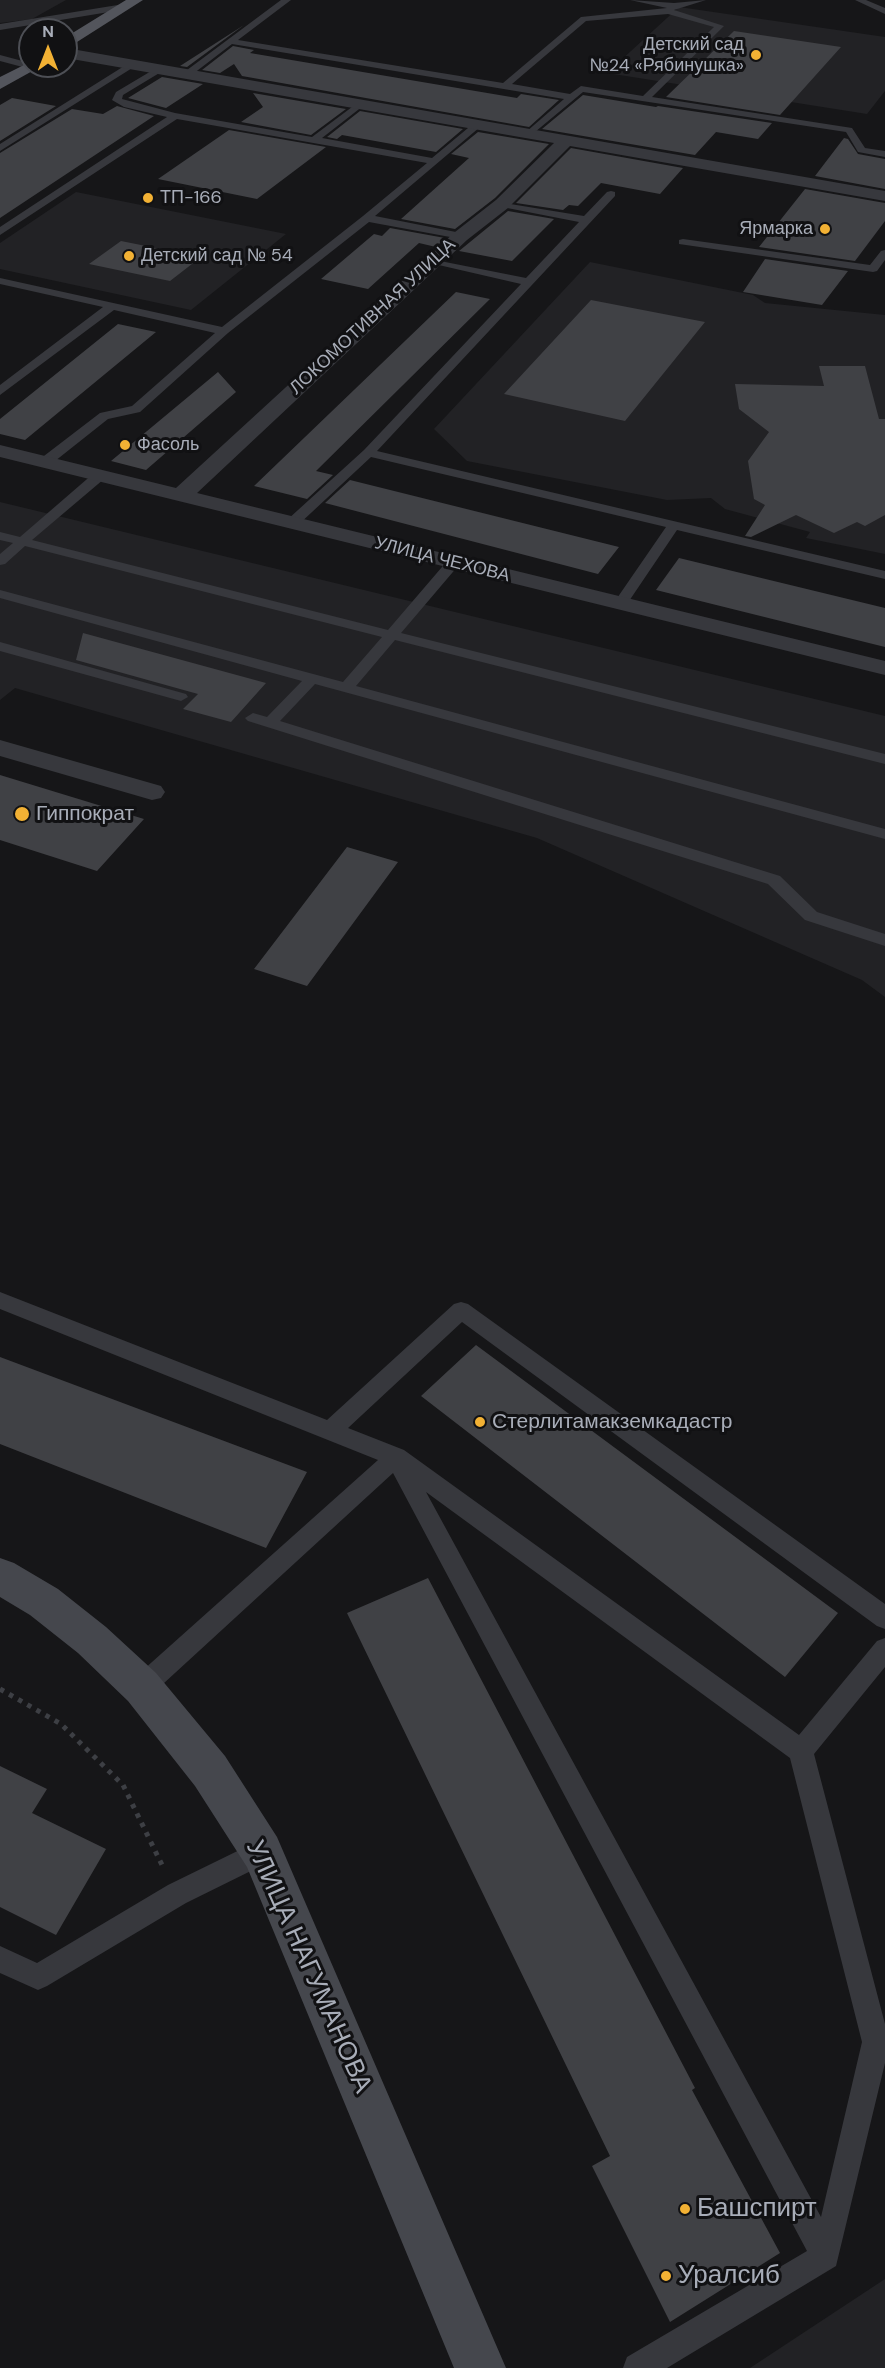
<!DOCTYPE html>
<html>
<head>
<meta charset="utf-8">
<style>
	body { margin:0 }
	#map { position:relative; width:885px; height:2368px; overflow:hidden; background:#161618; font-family:"DM Sans",sans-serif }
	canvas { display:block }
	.north { position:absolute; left:18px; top:18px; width:60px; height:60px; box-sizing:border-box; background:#111113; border:2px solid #4d4f55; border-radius:50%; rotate:0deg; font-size:16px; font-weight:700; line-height:24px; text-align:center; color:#a8adb8 }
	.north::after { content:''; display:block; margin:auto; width:21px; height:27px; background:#f2b134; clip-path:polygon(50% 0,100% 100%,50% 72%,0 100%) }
</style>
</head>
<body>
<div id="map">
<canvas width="885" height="2368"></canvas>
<div class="north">N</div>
</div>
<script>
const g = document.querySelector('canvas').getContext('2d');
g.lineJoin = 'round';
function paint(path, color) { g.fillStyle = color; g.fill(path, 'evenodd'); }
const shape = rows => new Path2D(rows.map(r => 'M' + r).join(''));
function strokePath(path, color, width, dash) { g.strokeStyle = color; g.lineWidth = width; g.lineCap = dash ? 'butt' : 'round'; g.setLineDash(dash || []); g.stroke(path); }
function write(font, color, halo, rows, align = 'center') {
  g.font = font + ' "DM Sans",sans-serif'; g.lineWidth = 6; g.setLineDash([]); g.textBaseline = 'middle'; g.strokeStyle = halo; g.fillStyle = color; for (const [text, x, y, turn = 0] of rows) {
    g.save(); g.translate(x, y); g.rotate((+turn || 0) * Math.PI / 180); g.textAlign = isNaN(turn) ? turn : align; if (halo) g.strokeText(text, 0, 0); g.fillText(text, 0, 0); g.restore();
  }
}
const built = shape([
	[0,0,66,0,32,19,0,23],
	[679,7,885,37,885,91,867,114,607,73],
	[76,192,286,234,191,310,0,269,0,243],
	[590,262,753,295,765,303,885,315,885,554,806,538,810,532,725,509,711,498,667,500,467,461,434,429],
	[0,502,885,716,885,997,862,980,537,838,15,688,0,700],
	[885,2279,885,2368,750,2368]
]);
const building = shape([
	[244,25,187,67,180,66],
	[734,31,841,47,780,115,666,97],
	[233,46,254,50,250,53,517,98,521,94,559,100,529,127,242,76,234,64,220,73,202,70],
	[162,77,203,84,166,108,128,98],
	[253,93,346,109,311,135,241,122,263,107],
	[583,95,656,107,658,106,772,123,758,139,716,132,695,155,542,129],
	[12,98,56,106,0,141,0,105],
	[117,106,154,116,0,218,0,153,72,109,103,114],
	[360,111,463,129,436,152,342,135,337,139,327,137],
	[229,130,326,147,257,199,158,179],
	[478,132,549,144,495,198,455,229,401,219,469,158,451,154],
	[844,138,848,139,858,154,885,159,885,189,815,176],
	[571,148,683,168,660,194,601,183,578,206,569,205,563,210,516,203],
	[805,189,885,203,885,221,855,261,759,247],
	[508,211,554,219,512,261,459,251],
	[390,228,445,238,436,247,419,243,368,289,321,279,374,234,382,236],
	[121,241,201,257,170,281,89,264],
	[765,259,848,271,822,305,743,292],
	[456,292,490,299,316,471,333,475,307,499,254,486],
	[591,300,705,322,625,421,504,394],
	[118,324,156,332,25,440,0,434,0,419],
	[819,366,865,366,879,419,885,419,885,515,865,526,857,522,834,533,796,515,751,537,745,536,765,505,754,499,748,461,769,432,739,409,735,384,824,386],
	[218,372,236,392,146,470,111,461],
	[350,480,619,547,598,574,325,503],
	[679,558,885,608,885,647,656,590],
	[83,633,266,683,231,722,183,709,198,694,76,660],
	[0,775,144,819,97,871,0,840],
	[347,847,398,862,307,986,254,969],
	[476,1345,838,1613,785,1677,421,1396],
	[0,1357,307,1472,266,1548,0,1444],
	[428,1578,695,2088,692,2090,780,2253,670,2322,592,2166,610,2156,347,1613],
	[0,1766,47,1789,32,1813,106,1849,56,1935,0,1907]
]);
const path = shape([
	[0,1689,61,1724,123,1785,163,1867]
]);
const lane = shape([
	[281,0,291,0,238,40,503,83,581,17,667,8,630,0,674,3,706,0,674,10,724,26,652,97,852,128,865,148,885,151,885,157,858,152,846,132,583,92,529,137,524,134,526,132,564,99,232,44,189,77,183,77,183,73,281,0],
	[668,14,714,27,643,96,581,86,570,94,512,84,586,21,668,14],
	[855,0,866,0,885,8,885,14,855,0],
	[124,4,127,5,127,9,0,30,0,24,124,4],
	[0,55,30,63,30,66,35,66,30,69,0,61,0,55],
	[129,63,137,65,0,151,0,144,129,63],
	[158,67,163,70,161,72,123,95,122,99,175,113,312,137,360,101,365,104,363,106,322,138,432,158,474,123,480,123,480,127,375,216,461,233,466,236,461,239,369,222,228,333,140,412,108,419,50,465,40,465,39,462,40,459,100,413,132,406,215,333,114,310,0,395,0,385,103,307,0,284,0,278,222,327,363,216,427,163,177,119,0,235,0,227,167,117,124,107,112,100,116,92,158,67],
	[611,191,615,192,615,196,377,451,885,571,885,579,677,530,625,607,620,608,613,604,666,527,371,457,297,526,287,526,285,523,287,520,364,450,521,284,430,263,430,259,526,278,579,222,502,207,497,204,498,202,584,216,607,192,611,191],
	[683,239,870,265,881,251,885,250,885,260,877,271,873,272,679,244,679,240,683,239],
	[99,472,105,476,104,479,32,540,388,630,448,560,458,560,460,563,458,566,401,633,885,754,885,764,395,640,356,686,885,829,885,839,315,684,280,721,780,876,817,912,885,934,885,946,805,920,768,884,248,721,245,718,253,713,267,717,302,681,0,598,0,590,343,682,382,637,25,546,5,564,0,565,0,554,13,543,0,540,0,532,20,537,94,473,99,472],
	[0,642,186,694,188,697,181,701,0,651,0,642],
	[0,1292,327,1420,454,1304,461,1302,468,1304,885,1604,885,1629,877,1626,462,1322,348,1428,404,1450,799,1735,877,1641,885,1638,885,1667,814,1754,885,2024,885,2063,836,2266,667,2368,623,2368,627,2357,807,2251,393,1473,151,1695,142,1698,133,1695,130,1687,133,1679,378,1460,0,1309,0,1292],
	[426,1492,790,1758,862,2042,821,2217,426,1492],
	[262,1839,271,1843,275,1852,271,1861,186,1903,47,1986,38,1990,0,1973,0,1946,37,1963,168,1885,262,1839]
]);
const street = shape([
	[66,48,885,191,885,201,570,146,508,208,467,240,197,493,885,661,885,675,0,457,0,445,176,488,455,232,496,200,554,143,66,58,66,48],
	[0,740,161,786,165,792,161,798,152,800,0,756,0,740]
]);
const secondary = shape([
	[0,1558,14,1563,58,1589,106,1627,156,1673,225,1756,277,1837,506,2368,454,2368,247,1867,195,1786,128,1701,78,1653,30,1615,0,1597,0,1558]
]);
const primary = shape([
	[126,0,143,0,66,49,66,37,126,0],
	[30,62,30,66,39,66,36,69,0,89,0,77,30,62]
]);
const markers = [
	[756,55,6,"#f2b134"],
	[148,198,6,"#f2b134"],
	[825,229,6,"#f2b134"],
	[129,256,6,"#f2b134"],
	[125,445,6,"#f2b134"],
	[22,814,8,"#f2b134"],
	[480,1422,6,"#f2b134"],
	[685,2209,6,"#f2b134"],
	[666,2276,6,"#f2b134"]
];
const farPoinames = [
	["Детский сад",744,45,"right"],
	["№24 «Рябинушка»",744,66,"right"],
	["ТП-166",160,198],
	["Ярмарка",813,229,"right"],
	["Детский сад № 54",141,256],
	["Фасоль",137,445]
];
const farStreetnames = [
	["ЛОКОМОТИВНАЯ УЛИЦА",373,317,-43],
	["УЛИЦА ЧЕХОВА",442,560,14]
];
const poiNames = [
	["Гиппократ",36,814],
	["Стерлитамакземкадастр",492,1422]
];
const nearStreetnames = [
	["УЛИЦА НАГУМАНОВА",308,1967,66]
];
const nearPoinames = [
	["Башспирт",697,2209],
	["Уралсиб",678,2276]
];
paint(built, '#222225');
paint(building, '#404145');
strokePath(path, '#3d3f44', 5, [4.5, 6]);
paint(lane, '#37383d');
paint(street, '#37383d');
paint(secondary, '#45474d');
paint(primary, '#53555c');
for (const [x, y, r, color] of markers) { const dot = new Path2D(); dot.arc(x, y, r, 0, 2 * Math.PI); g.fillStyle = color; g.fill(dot); strokePath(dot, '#111113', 2); }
write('18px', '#a8adb8', '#111113', farPoinames, 'left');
write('18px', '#a8adb8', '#111113', farStreetnames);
write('21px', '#a8adb8', '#111113', poiNames, 'left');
write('26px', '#a8adb8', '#111113', nearStreetnames);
write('26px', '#a8adb8', '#111113', nearPoinames, 'left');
</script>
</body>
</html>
